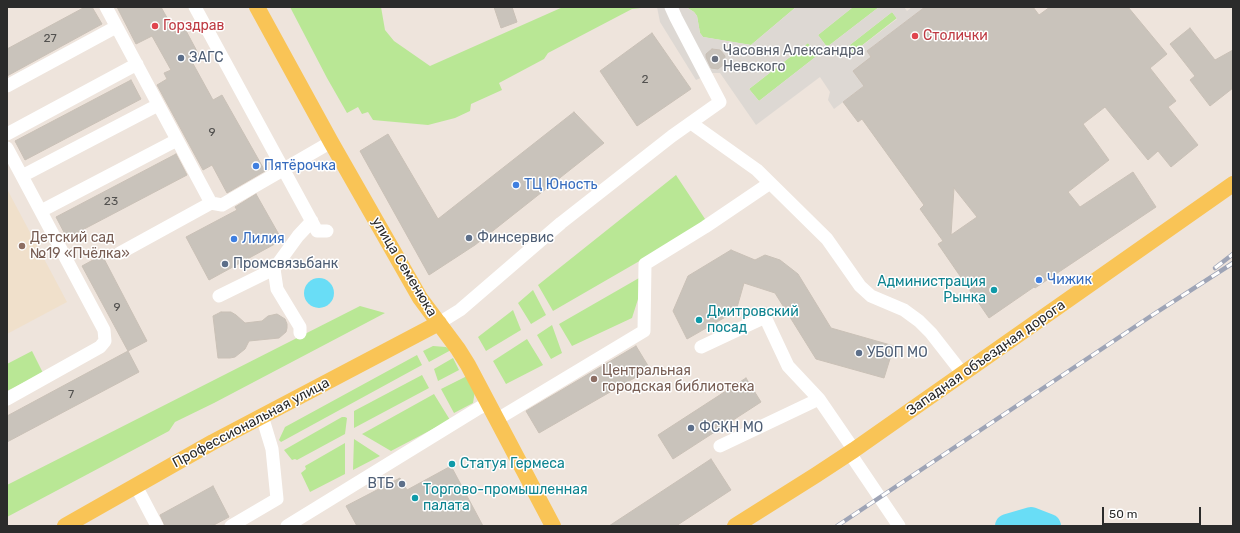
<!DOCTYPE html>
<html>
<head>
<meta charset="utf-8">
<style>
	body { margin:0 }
	#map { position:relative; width:1240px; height:533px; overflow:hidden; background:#eee4dc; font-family:Rubik,sans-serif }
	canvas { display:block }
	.frame { position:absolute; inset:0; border:8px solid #2b2b2b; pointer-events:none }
	.scale { position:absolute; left:1102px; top:507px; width:99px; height:18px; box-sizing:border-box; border:2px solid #2b2b2b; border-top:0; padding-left:5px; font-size:12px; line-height:14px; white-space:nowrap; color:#2b2b2b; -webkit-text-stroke:3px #fff; paint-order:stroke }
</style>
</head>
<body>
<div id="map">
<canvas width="1240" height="533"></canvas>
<div class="frame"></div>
<div class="scale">50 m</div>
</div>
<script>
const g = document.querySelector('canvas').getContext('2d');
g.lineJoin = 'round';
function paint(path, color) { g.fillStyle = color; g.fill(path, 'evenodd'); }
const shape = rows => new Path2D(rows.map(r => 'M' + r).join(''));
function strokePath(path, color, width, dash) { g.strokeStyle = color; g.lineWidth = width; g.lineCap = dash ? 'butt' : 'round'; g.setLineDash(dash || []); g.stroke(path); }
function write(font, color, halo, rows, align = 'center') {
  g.font = font + ' Rubik,sans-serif'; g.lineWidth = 3; g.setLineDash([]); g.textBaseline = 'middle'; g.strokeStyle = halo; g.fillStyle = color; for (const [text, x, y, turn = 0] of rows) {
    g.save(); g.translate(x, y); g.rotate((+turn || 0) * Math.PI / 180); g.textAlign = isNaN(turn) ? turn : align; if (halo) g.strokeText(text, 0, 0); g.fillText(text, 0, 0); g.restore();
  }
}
const education = shape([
	[7,189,67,302,7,334]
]);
const green = shape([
	[290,7,381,7,385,30,394,41,430,66,563,7,650,7,632,9,548,53,544,59,499,83,502,90,471,104,470,111,455,118,428,125,373,120,368,112,362,114,358,107,347,113,327,78],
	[686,7,796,7,751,45,703,37,700,33,697,16,694,12],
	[853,7,879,7,827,47,818,35],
	[892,12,897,18,851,54,846,48],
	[808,43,818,55,759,101,749,89],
	[676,175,707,222,553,311,538,285],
	[646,274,632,318,572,346,559,324],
	[533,290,546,315,531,324,518,303],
	[360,306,385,313,214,403,175,422,169,431,7,517,7,485],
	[513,310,521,330,486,351,478,337],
	[552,325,562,353,551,359,537,335],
	[527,339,543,365,506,384,493,361],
	[433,346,446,347,451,350,429,362,423,351],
	[32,351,43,373,7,391,7,364],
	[417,355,422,365,281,442,279,440,285,427],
	[453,358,459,370,438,381,434,369],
	[422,375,429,388,354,428,354,411],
	[467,376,475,391,473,403,454,413,441,389],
	[434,394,450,420,391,451,362,434],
	[342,417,345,417,347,418,345,434,297,460,295,459,292,460,284,450],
	[354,439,380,456,353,470],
	[345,443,345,474,310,492,301,473,306,469,305,466]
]);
const plaza = shape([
	[657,7,686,7,694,12,697,16,700,33,703,37,751,45,796,7,853,7,818,35,827,47,879,7,904,7,907,11,912,7,925,7,867,51,871,57,864,86,834,109,828,100,830,92,820,77,756,125,720,73,712,73,696,80,660,22],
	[892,12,897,19,851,54,846,48],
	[808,43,818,55,759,101,749,89]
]);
const water = shape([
	'304 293a15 15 0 1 1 30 0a15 15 0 1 1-30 0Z'
]);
const river = shape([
	[1007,526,1031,519,1049,526]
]);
const building = shape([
	[85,7,92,7,102,24,7,76,7,49,85,7],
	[117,7,161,7,175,32,184,27,199,55,191,60,213,100,222,95,265,171,227,193,212,165,203,170,157,85,167,79,164,73,171,70,152,36,136,44,117,7],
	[494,7,512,7,517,22,501,28,494,7],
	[925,7,1033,7,1039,15,1050,7,1128,7,1167,54,1150,68,1176,101,1168,107,1198,145,1171,167,1158,151,1148,160,1105,107,1083,124,1109,160,1068,192,1080,207,1133,172,1156,207,1035,288,1034,287,989,318,938,244,943,241,920,209,924,205,862,119,858,122,843,102,864,86,853,71,871,57,867,51,925,7],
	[954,188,977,217,951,235,954,188],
	[1190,28,1215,60,1233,50,1233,88,1210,106,1190,80,1195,76,1170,44,1190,28],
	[652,33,691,89,637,126,600,71,652,33],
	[712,49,720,50,725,56,724,64,718,69,711,68,706,57,706,54,712,49],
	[131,80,141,99,25,160,15,141,131,80],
	[574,112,604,143,475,245,429,275,360,151,388,134,438,219,574,112],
	[176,154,187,175,67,238,56,217,176,154],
	[256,194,282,240,209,280,186,237,237,210,235,207,256,194],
	[731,250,755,260,765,255,780,260,798,274,831,328,894,346,884,378,816,359,775,293,744,283,736,311,687,339,673,311,688,276,731,250],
	[102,255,147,341,128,351,82,266,102,255],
	[221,312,231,312,236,315,245,323,262,321,268,316,277,314,285,319,287,324,287,328,286,332,279,338,249,341,245,349,235,357,230,358,218,358,213,316,221,312],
	[636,346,650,369,539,433,526,411,636,346],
	[128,351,139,372,7,442,7,416,128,351],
	[746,378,761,402,673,459,658,435,746,378],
	[711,459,731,490,676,526,609,526,711,459],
	[451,466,483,526,357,526,346,506,400,478,407,490,451,466],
	[213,486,229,517,212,526,165,526,160,515,213,486]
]);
const minor = shape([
	[106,7,211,203,222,205,331,142],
	[195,7,317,231,327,231],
	[7,86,116,27],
	[691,123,757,170,827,239,860,286,871,296,904,310,919,321,931,333,963,374],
	[7,134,137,64],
	[7,148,104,330,105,341,100,347,7,399],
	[22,176,158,105],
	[41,211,177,140],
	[120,253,211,203],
	[219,296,274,269],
	[439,323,460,310,561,223,672,136,720,102,676,18,671,7],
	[300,333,300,327,277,289,274,269,298,236,312,221],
	[701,347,765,317,788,366,819,399,854,450],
	[496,420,644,331,645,264,705,227,770,183],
	[720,446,819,399],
	[849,452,899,526],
	[136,486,157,526],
	[231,526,277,499,272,449,262,416],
	[287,526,479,408,488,404]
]);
const major = shape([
	[257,7,331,142,420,298,458,349,468,365,553,526],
	[65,526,213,442,439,323],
	[735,526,816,475,854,450,1233,184]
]);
const rail = shape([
	[1215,268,1233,254],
	[837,526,1154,314,1233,263]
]);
const markers = [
	[155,26,4,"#e0444e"],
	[915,36,4,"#e0444e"],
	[181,58,4,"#5c6f8a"],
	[715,59,4,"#6b7280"],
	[256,166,4,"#3f7fe0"],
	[516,185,4,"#3f7fe0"],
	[469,238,4,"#5c6f8a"],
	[234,239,4,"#3f7fe0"],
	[22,246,4,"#8d6e63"],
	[225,264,4,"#5c6f8a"],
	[1039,280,4,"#3f7fe0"],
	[994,290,4,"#0f9aa8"],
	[699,320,4,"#0f9aa8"],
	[859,353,4,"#5c6f8a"],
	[594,379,4,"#8d6e63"],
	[691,428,4,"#5c6f8a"],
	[452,464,4,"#0f9aa8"],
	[402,484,4,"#5c6f8a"],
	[415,498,4,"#0f9aa8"]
];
const numberNames = [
	["27",50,39],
	["2",645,80],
	["9",212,133],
	["23",111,202],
	["9",117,308],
	["7",71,395]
];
const healthNames = [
	["Горздрав",163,26],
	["Столички",923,36]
];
const worshipNames = [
	["Часовня Александра",723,51],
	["Невского",723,67]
];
const serviceNames = [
	["ЗАГС",189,58],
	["Финсервис",477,238],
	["Промсвязьбанк",233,264],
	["УБОП МО",867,353],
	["ФСКН МО",699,428],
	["ВТБ",394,484,"right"]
];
const shopNames = [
	["Пятёрочка",264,166],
	["ТЦ Юность",524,185],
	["Лилия",242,239],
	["Чижик",1047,280]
];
const educationNames = [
	["Детский сад",30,238],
	["№19 «Пчёлка»",30,254],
	["Центральная",602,371],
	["городская библиотека",602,387]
];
const streetNames = [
	["улица Семенюка",404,267,59],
	["Западная объездная дорога",986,358,-35],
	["Профессиональная улица",251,423,-28]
];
const cultureNames = [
	["Администрация",986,282,"right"],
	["Рынка",986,298,"right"],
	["Дмитровский",707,312],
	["посад",707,328],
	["Статуя Гермеса",460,464],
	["Торгово-промышленная",423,490],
	["палата",423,506]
];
paint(education, '#f0e0cb');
paint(green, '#b9e795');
paint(plaza, '#ddd8d3');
paint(water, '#69ddf6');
strokePath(river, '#69ddf6', 24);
paint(building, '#c9c3bb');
strokePath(building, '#c9c0b6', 1);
strokePath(minor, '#fff', 13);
strokePath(major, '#f9c456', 16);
strokePath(rail, '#9ea4b6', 4.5);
strokePath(rail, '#fff', 3, [9]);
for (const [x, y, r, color] of markers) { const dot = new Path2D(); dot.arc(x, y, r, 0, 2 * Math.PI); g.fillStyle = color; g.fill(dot); strokePath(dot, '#fff', 1.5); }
write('12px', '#52514f', null, numberNames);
write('14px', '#be3a42', '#fff', healthNames, 'left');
write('14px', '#5b616d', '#fff', worshipNames, 'left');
write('14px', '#4e5e75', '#fff', serviceNames, 'left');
write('14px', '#366cbe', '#fff', shopNames, 'left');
write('14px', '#785e54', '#fff', educationNames, 'left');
write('14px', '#2b2b2b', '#fff', streetNames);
write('14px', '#0d838f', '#fff', cultureNames, 'left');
</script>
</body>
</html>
